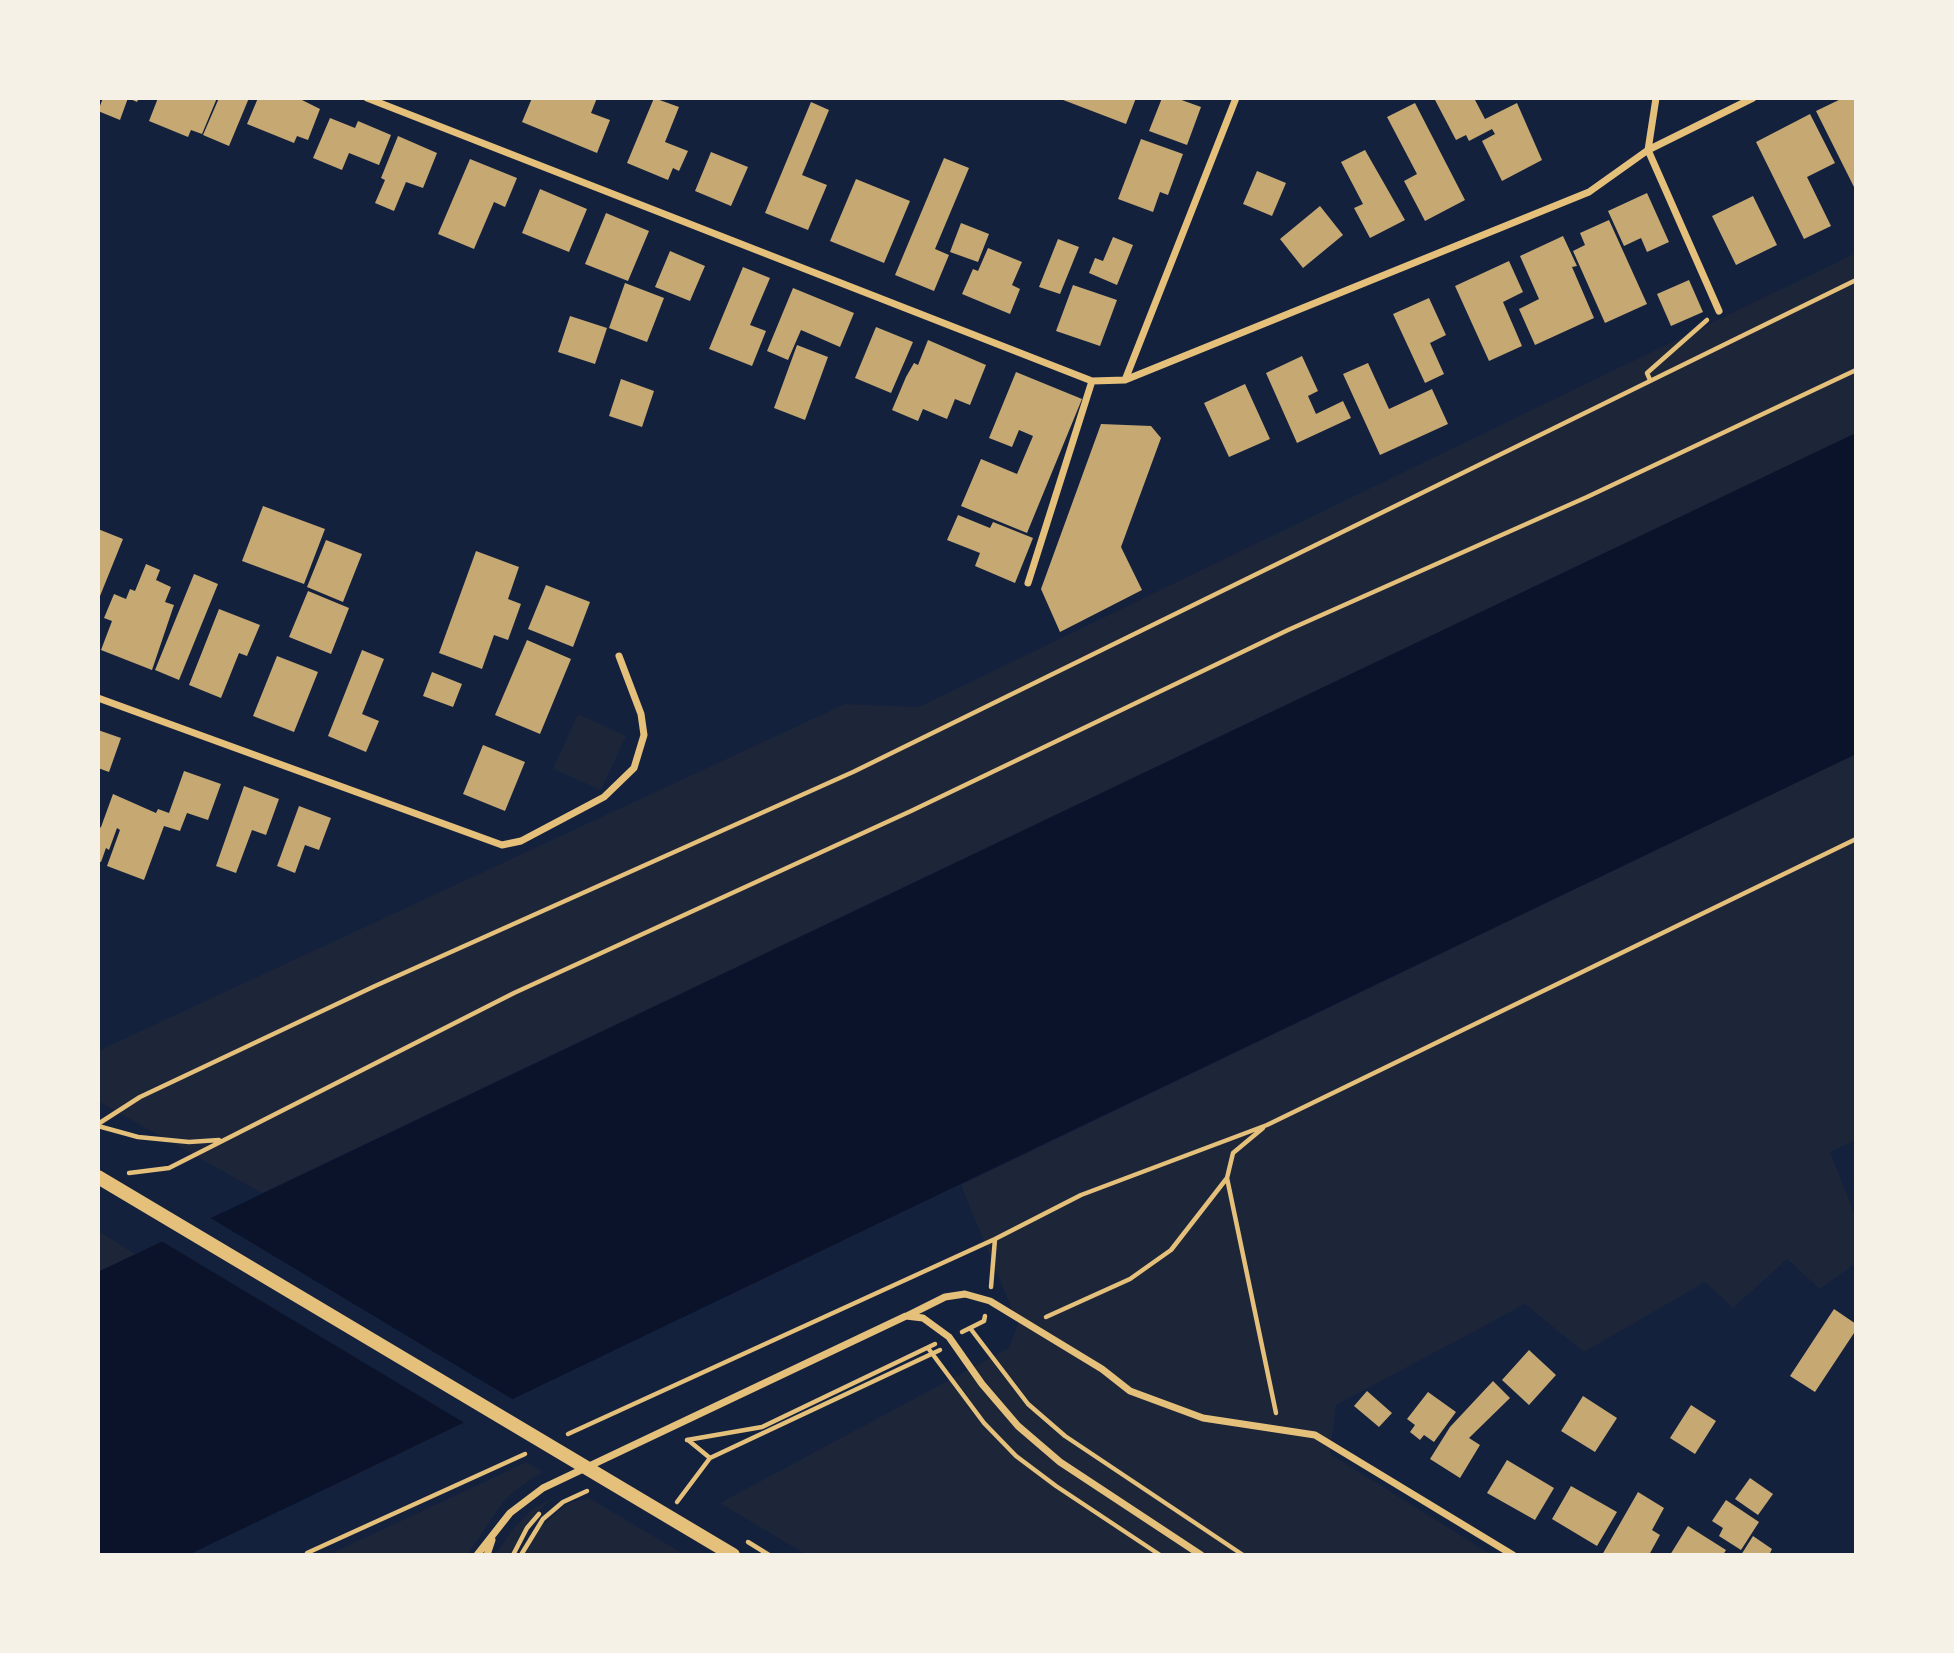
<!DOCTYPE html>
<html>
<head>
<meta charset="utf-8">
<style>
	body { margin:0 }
	#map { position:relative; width:1954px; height:1653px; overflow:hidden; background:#14213d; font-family:"Roboto Condensed",sans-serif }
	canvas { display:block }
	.frame { position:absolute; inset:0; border:100px solid #f6f1e7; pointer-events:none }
</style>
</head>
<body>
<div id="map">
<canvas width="1954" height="1653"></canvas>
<div class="frame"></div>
</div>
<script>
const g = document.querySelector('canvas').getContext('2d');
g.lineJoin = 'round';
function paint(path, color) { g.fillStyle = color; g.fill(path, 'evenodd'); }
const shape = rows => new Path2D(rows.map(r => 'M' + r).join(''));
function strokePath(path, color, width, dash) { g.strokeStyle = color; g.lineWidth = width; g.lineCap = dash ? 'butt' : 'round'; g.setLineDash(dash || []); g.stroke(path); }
const green = shape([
	[1856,253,1856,433,262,1193,98,1101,98,1051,845,704,919,707],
	[578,714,626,736,601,790,553,769],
	[1856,754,1856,1140,1830,1152,1856,1218,1856,1263,1820,1289,1787,1259,1733,1308,1705,1282,1584,1352,1525,1304,1336,1405,1330,1454,1492,1555,807,1555,720,1503,1009,1348,1018,1324,961,1185],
	[98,1231,135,1254,98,1272],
	[527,1462,542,1472,514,1491,503,1502,467,1555,328,1555],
	[555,1496,534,1515,509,1555,495,1555,513,1529,533,1509],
	[589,1498,685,1555,525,1555,538,1530,553,1516,569,1503]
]);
const water = shape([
	[1856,433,1856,754,188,1555,98,1555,98,1272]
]);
const pier = shape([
	[207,1216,517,1402,468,1425,158,1239]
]);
const building = shape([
	[103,98,139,98,137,102,128,98,120,120,98,111],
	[158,98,217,98,202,134,191,130,188,137,149,121],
	[219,98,249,98,229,146,203,135],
	[258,98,298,98,320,109,308,140,297,136,294,143,247,124],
	[532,98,597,98,591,113,610,120,597,153,522,122],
	[654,98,679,107,665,142,688,151,679,171,673,168,668,180,627,163],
	[1058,98,1136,98,1126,124],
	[1162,98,1176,98,1201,107,1187,145,1149,131],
	[1434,98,1474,98,1485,119,1517,103,1542,160,1502,181,1482,141,1495,134,1492,129,1469,141,1466,135,1456,140],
	[1843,98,1856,98,1856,191,1816,111],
	[811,102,829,110,802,175,827,185,808,230,765,213],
	[1415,103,1465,200,1425,221,1404,181,1417,174,1387,117],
	[1810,114,1835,163,1807,177,1831,226,1804,239,1756,142],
	[330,118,355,128,358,121,391,135,379,165,349,153,342,170,313,158],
	[398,136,437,153,423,188,406,182,394,211,375,203,385,180,381,178],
	[1141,139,1183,154,1168,195,1160,192,1153,212,1118,199],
	[1365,150,1405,220,1370,238,1354,208,1363,204,1341,162],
	[711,152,748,167,731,206,695,191],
	[944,158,969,168,935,249,949,255,934,291,895,275],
	[470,159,517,178,505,207,494,202,474,249,438,234],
	[1257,171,1286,183,1272,216,1243,204],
	[856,179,910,201,884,263,830,241],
	[540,189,587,209,569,252,522,233],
	[1647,193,1669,242,1647,252,1641,238,1624,246,1608,211],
	[1753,196,1777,245,1736,265,1712,216],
	[1320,206,1343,235,1303,268,1280,239],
	[606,213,649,231,628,281,585,264],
	[1609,220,1647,304,1605,323,1573,251,1585,245,1580,233],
	[961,223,989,234,978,262,950,252],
	[1563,236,1577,266,1572,267,1594,318,1535,345,1519,309,1539,299,1520,256],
	[1113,237,1133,245,1117,285,1089,273,1095,258,1103,261],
	[1058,239,1079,247,1060,294,1039,287],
	[988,248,1022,262,1012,285,1020,289,1010,314,962,294,973,269,978,271],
	[670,251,705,266,690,301,655,287],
	[1509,261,1523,292,1503,302,1522,346,1489,361,1455,286],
	[743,267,770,278,750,325,766,331,752,366,709,349],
	[1689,280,1703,312,1671,326,1657,294],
	[625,283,664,298,647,342,609,328],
	[1073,285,1117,300,1100,346,1056,331],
	[793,288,854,313,840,347,801,330,788,360,767,351],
	[1429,298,1446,335,1430,343,1444,374,1425,383,1393,314],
	[570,316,607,328,595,364,558,352],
	[876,327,913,342,891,393,855,378],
	[928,340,986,365,970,405,955,399,947,419,923,409,918,421,892,410,906,377,914,363,918,365],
	[797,345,828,357,805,420,774,408],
	[1302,356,1318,391,1308,396,1316,414,1343,401,1351,418,1297,443,1266,373],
	[1368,363,1389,409,1432,389,1448,424,1380,455,1343,374],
	[1016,372,1082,399,1027,533,961,506,981,459,1017,474,1033,436,1019,430,1012,447,989,438],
	[621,379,654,391,642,427,609,416],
	[1245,384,1270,439,1229,457,1204,403],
	[1101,424,1151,426,1161,438,1121,547,1142,590,1060,632,1041,589],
	[263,506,325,529,304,584,242,561],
	[958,515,990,528,993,522,1033,538,1015,583,975,566,980,553,947,540],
	[98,529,123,539,98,601],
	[326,540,362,554,343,602,307,587],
	[476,551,519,567,508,599,521,604,508,640,494,635,482,669,439,653],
	[146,564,160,570,156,580,171,587,165,602,174,605,152,670,101,650,112,621,104,618,114,594,126,599,130,589,135,591],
	[194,574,218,584,179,680,155,670],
	[546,585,590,602,573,647,528,629],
	[308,591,349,608,331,654,289,637],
	[219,609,260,625,247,656,239,653,221,698,189,685],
	[527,640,571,659,540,734,495,715],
	[362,650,384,659,362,714,379,721,366,752,328,736],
	[277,656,318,672,294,732,253,716],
	[432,672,462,684,453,707,423,696],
	[98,730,121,738,109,772,98,768],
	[483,745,525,762,505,811,463,794],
	[184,771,221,784,208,820,187,813,180,831,164,826,144,880,107,866,120,830,117,828,109,850,106,848,101,862,98,861,98,829,101,827,113,794,156,813,158,809,169,813],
	[244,786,279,799,266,835,252,830,236,873,216,866],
	[299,806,331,818,319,850,305,845,295,873,277,866],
	[1834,1309,1856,1324,1856,1330,1815,1392,1790,1376],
	[1529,1350,1556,1375,1529,1405,1502,1380],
	[1493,1381,1510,1398,1469,1438,1480,1445,1460,1478,1430,1459,1450,1427],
	[1367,1391,1392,1413,1379,1427,1354,1406],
	[1428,1392,1456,1412,1434,1442,1424,1435,1420,1440,1410,1432,1415,1425,1407,1419],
	[1583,1396,1617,1418,1595,1452,1561,1431],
	[1691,1405,1716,1421,1695,1454,1670,1438],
	[1507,1460,1554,1488,1535,1520,1487,1493],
	[1750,1478,1773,1494,1758,1515,1735,1499],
	[1571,1486,1617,1512,1597,1546,1552,1519],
	[1638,1492,1664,1508,1652,1530,1660,1535,1649,1555,1602,1555],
	[1726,1500,1759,1522,1741,1550,1719,1536,1723,1528,1712,1521],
	[1688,1526,1726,1550,1723,1555,1670,1555],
	[1753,1536,1772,1549,1769,1555,1741,1555]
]);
const path = shape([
	[1650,380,1647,373,1707,320],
	[98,1124,140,1097,375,986,853,772,1856,280],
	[98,1126,138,1137,189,1142,219,1140],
	[129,1173,169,1168,514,993,911,811,1288,630,1587,497,1856,370],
	[1227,1178,1276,1413],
	[991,1287,995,1239],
	[1046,1317,1130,1279,1171,1250,1227,1178,1233,1153,1263,1128],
	[970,1328,1028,1404,1065,1436,1243,1555],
	[962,1332,984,1321,985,1316],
	[928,1348,984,1423,1016,1456,1056,1486,1160,1555],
	[568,1434,995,1239,1081,1195,1267,1125,1856,839],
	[687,1440,762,1427,935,1344],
	[688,1440,710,1458],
	[677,1502,710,1458,940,1350],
	[748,1542,769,1555],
	[307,1553,525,1454],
	[513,1555,527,1528,539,1514],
	[521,1555,543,1519,563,1502,587,1491]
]);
const minor = shape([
	[367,98,1092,381,1125,380,1589,192,1648,150,1753,98],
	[1656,98,1648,150,1719,311],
	[1125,380,1236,98],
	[1028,583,1092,381],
	[98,698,502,845,521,841,604,797,634,768,644,735,641,714,619,656],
	[907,1316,945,1297,965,1294,990,1301,1102,1369,1130,1391,1203,1418,1315,1435,1513,1555],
	[477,1555,510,1513,543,1488,906,1316,923,1318,949,1337,982,1384,1018,1426,1060,1462,1201,1555],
	[487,1555,492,1540]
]);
const secondary = shape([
	[98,1177,733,1555]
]);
paint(green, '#1d2539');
paint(water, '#0b132b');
paint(pier, '#14213d');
paint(building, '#c6a872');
strokePath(path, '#e5c07b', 4.5);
strokePath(minor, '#e5c07b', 7);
strokePath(secondary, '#e5c07b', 14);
</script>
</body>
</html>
